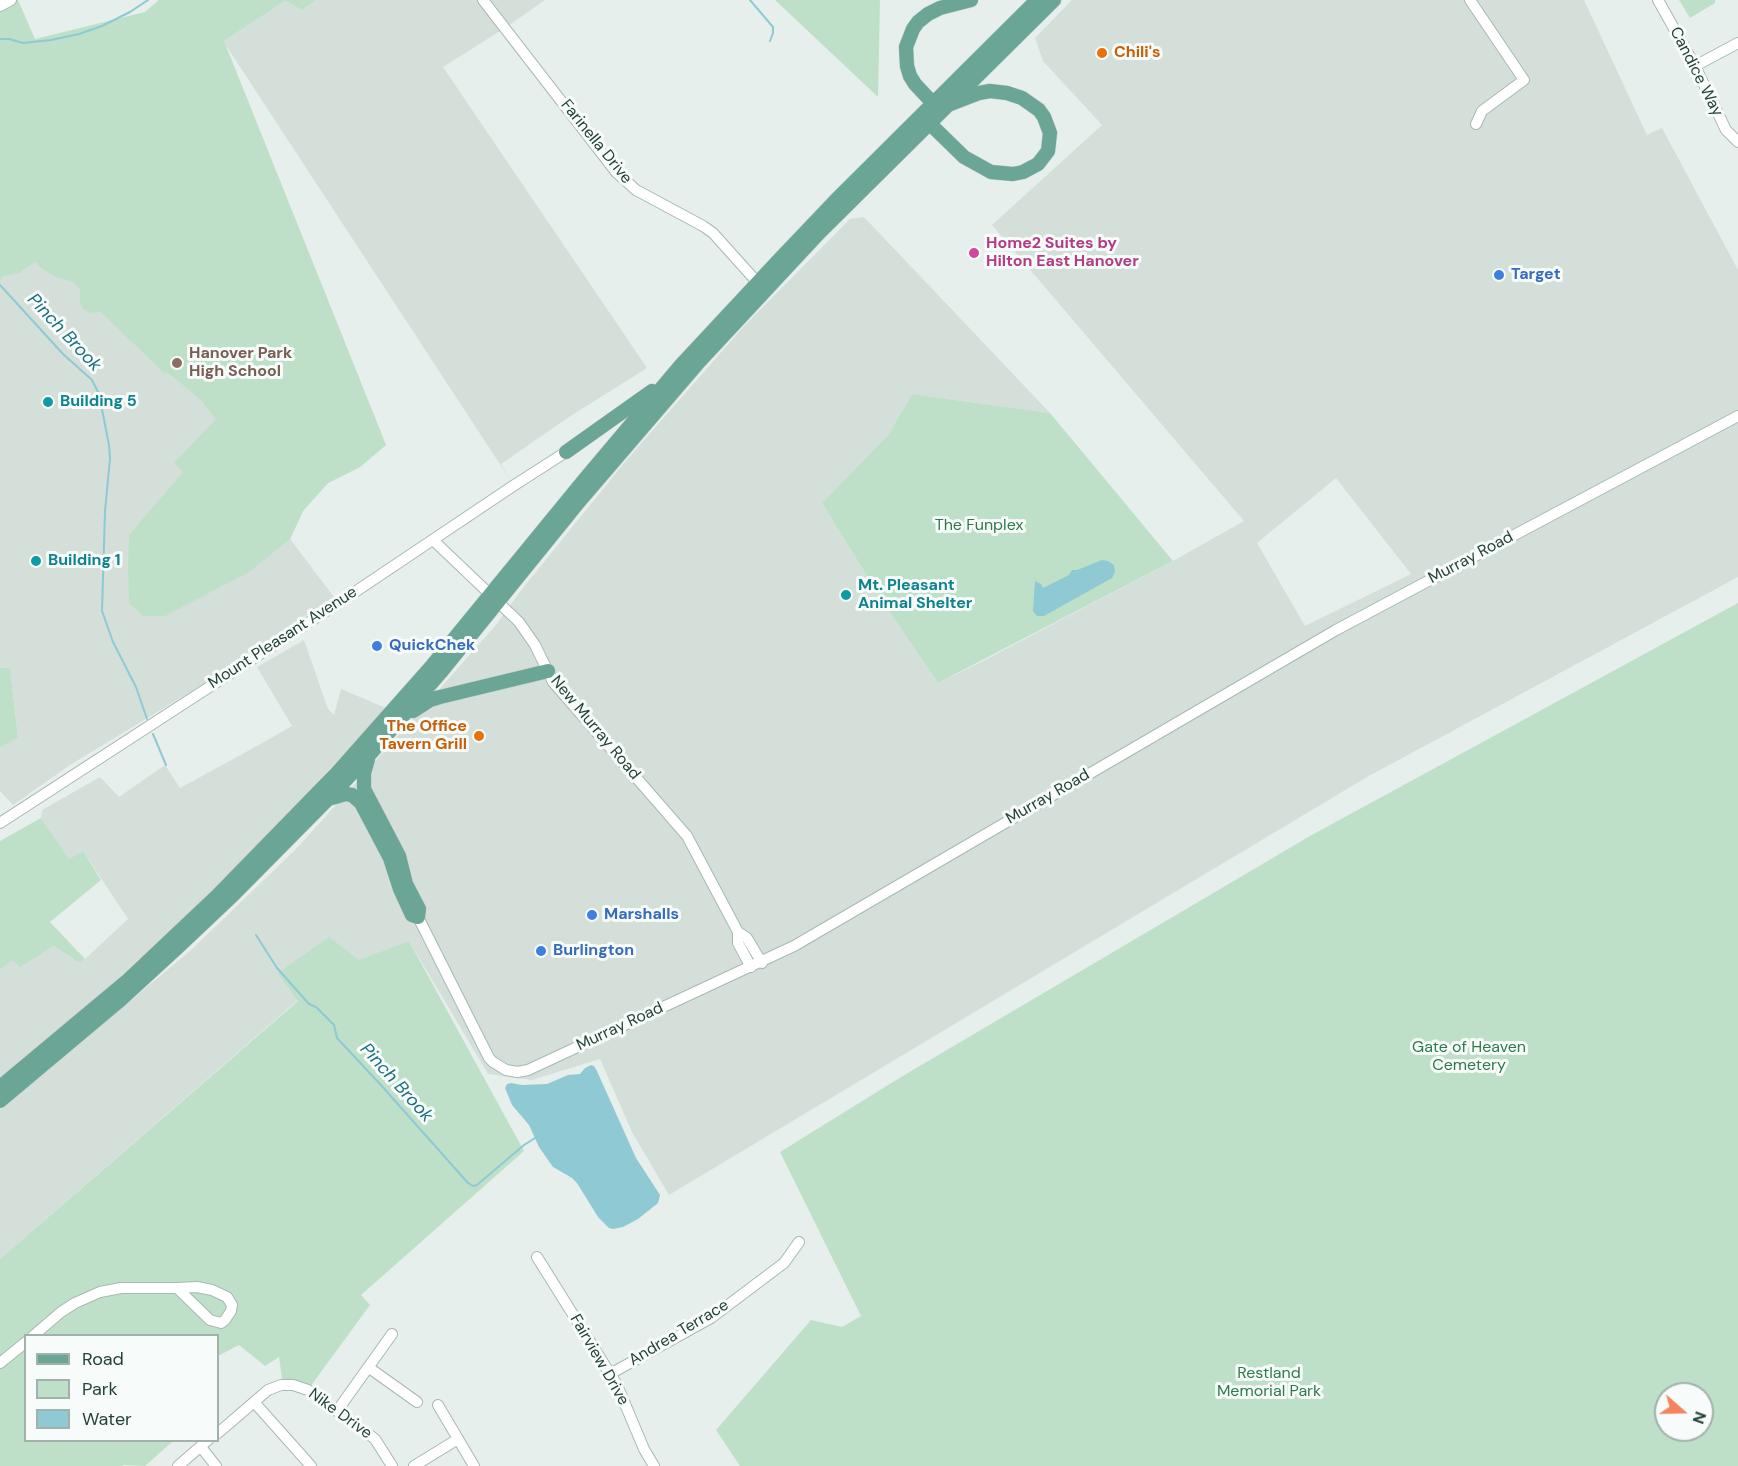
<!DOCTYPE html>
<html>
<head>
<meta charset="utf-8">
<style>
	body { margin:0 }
	#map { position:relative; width:1738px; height:1466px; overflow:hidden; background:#e6efeb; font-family:"DM Sans",sans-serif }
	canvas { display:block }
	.legend { position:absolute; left:24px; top:1334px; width:195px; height:108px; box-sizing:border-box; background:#f7fbf9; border:2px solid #a3b1ad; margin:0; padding:8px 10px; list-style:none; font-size:18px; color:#24423a }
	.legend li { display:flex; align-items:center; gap:12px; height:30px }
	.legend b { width:30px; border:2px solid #a3b1ad }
	.north { position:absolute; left:1654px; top:1382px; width:60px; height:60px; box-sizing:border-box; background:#f7fbf9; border:2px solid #a3b1ad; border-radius:50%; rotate:110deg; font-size:16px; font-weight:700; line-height:24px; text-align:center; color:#24423a }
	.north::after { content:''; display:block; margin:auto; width:21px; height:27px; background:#f4845f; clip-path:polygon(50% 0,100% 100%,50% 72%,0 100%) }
</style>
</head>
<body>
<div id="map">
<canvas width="1738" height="1466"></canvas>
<ul class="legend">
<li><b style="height:8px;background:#6aa596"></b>Road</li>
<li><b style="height:16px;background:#bfe0c8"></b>Park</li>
<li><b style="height:16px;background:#8ec9d4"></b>Water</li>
</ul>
<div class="north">N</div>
</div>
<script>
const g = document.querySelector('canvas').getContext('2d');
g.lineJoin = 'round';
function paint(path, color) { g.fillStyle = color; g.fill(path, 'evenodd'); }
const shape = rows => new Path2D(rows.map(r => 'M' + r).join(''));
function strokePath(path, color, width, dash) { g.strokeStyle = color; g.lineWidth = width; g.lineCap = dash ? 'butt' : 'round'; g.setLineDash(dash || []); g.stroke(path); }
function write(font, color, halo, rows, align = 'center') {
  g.font = font + ' "DM Sans",sans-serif'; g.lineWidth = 6; g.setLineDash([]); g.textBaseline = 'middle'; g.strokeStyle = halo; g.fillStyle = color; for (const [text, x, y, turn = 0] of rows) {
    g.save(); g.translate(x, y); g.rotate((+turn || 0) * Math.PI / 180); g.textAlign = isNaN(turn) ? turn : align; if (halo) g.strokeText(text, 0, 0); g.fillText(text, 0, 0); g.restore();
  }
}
const built = shape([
	[316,0,545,0,505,28,443,67,647,368,569,417,501,464,509,478,225,44,386,445,360,467,328,483,303,511,290,539,334,597,192,691,70,765,13,805,0,791,0,748,18,736,10,669,0,668,0,281,224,41,285,1,302,10],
	[1072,0,1584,0,1647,135,1662,128,1738,270,1738,577,1367,777,669,1195,632,1132,600,1059,532,1080,488,1074,409,941,298,1000,0,1259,0,1110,191,950,296,849,372,765,496,625,522,589,625,462,744,326,850,219,864,217,1050,413,912,394,888,435,822,503,886,607,938,683,981,662,1173,561,1244,521,992,225,1102,125,1043,61,1035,38],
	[1336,478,1411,574,1305,626,1257,543],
	[304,640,328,709,334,715,341,689,386,708,273,831,191,911,88,1006,0,1078,0,970,14,959,20,966,54,946,79,963,85,959,128,919,83,851,69,860,41,818,42,810,100,777,119,797,165,765,180,788,257,746,292,726,257,667]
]);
const green = shape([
	[0,0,18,0,35,39,145,12,159,0,316,0,302,10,285,1,224,41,386,445,360,467,328,483,303,511,290,539,249,572,165,616,143,616,129,603,128,566,129,535,183,472,174,463,216,419,199,398,168,373,164,373,104,315,100,312,91,313,83,309,80,304,80,290,74,282,56,277,44,270,35,262,19,273,4,276,0,281],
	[775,0,880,0,878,97],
	[1679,0,1715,0,1715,3,1690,18],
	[912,394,1050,413,1173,561,938,683,886,607,822,503,888,435],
	[1738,603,1738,1466,740,1466,716,1430,811,1320,842,1327,861,1316,780,1152,901,1077,1310,836],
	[1666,1394,1702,1394,1702,1430,1666,1430],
	[0,668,10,668,18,737,0,748],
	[41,818,69,859,83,851,101,880,50,922,85,959,79,963,54,946,20,967,13,960,0,970,0,841],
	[329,937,359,960,409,941,524,1151,361,1295,370,1305,307,1391,283,1385,279,1357,265,1366,239,1345,218,1356,218,1336,26,1336,26,1440,173,1441,145,1466,124,1465,122,1466,0,1466,0,1259,298,1001,278,973]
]);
const water = shape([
	[1102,560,1108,561,1114,565,1115,572,1112,578,1044,616,1037,616,1033,611,1035,581,1041,584,1043,588,1069,575,1072,570,1077,570],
	[591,1065,594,1066,596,1069,636,1158,660,1195,658,1203,638,1219,623,1227,613,1229,609,1228,598,1217,577,1183,572,1178,553,1167,539,1147,529,1125,512,1105,505,1088,507,1084,511,1083,522,1085,547,1084,568,1075,580,1074,585,1068]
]);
const stream = shape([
	[750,0,773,27,773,33,770,41],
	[0,39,9,39,23,43,51,40,79,34,102,26,130,12,148,0],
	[0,285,63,354,92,380,99,394,109,445,110,459,105,511,102,611,113,642,136,687,147,719],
	[153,734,166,765],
	[256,935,277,968,309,1004,316,1007,334,1025,337,1038,380,1084,468,1183,473,1186,477,1185,524,1145,535,1138]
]);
const minor = shape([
	[483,0,616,172,636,190,703,226,713,233,757,282],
	[1470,0,1524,80,1482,111,1476,124],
	[1658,0,1695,66,1726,130,1738,142],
	[0,6,11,0],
	[1695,66,1738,43],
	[433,540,519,622,535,645,553,682,687,836,738,932,747,938,762,963],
	[0,823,334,606,513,486,566,452],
	[418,917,489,1058,493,1062,506,1070,517,1072,528,1070,794,946,1336,630,1738,416],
	[738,932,738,943,751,967],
	[537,1257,617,1385,644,1449,654,1466],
	[197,1287,212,1290,227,1297,232,1305,231,1311,225,1320,221,1323,210,1320,177,1288,197,1287],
	[33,1336,61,1312,75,1303,100,1292,121,1288,177,1288],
	[0,1363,26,1342],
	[368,1367,417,1402],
	[610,1374,711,1318,784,1263,799,1242],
	[254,1402,311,1466],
	[438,1405,474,1466],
	[337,1411,392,1334],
	[218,1433,268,1390,281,1385,293,1385,308,1390,375,1439,392,1466],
	[201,1447,216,1466],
	[178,1466,208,1440],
	[414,1466,458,1439]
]);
const major = shape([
	[923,117,964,157,991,172,1013,174,1023,172,1038,164,1048,151,1050,133,1044,117,1039,110,1022,98,1007,93,990,91,979,93,948,105,943,105,929,99,915,84,910,76,907,66,906,47,913,29,918,22,928,14,940,8,971,0],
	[566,452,652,391],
	[413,711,430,700,440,697,548,671],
	[328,799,346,794,352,795,361,803,390,858,400,889,412,915,418,917,419,909,406,884,399,856,364,789,364,773,368,759],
	[0,1087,128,980,219,894,337,773,431,667,585,479,681,365,777,262,837,199,1037,0],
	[0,1101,118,1002,178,947,231,897,328,799,371,753,441,672,577,504,698,363,819,233,1054,0]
]);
const markers = [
	[1102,53,6,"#e8710a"],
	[974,253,6,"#d1479c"],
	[1499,275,6,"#3f7fe0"],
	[177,363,6,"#8d6e63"],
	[48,402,6,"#0f9aa8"],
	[36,561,6,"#0f9aa8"],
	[846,595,6,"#0f9aa8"],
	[377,646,6,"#3f7fe0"],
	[479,736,6,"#e8710a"],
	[592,915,6,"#3f7fe0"],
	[541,951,6,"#3f7fe0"]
];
const foodNames = [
	["Chili's",1114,53],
	["The Office",467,727,"right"],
	["Tavern Grill",467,745,"right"]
];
const streetNames = [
	["Candice Way",1696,72,63],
	["Farinella Drive",596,142,51],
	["Murray Road",1471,558,-28],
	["Mount Pleasant Avenue",283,638,-33],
	["New Murray Road",595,728,50],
	["Murray Road",1048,797,-30],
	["Murray Road",620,1027,-25],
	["Andrea Terrace",679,1333,-31],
	["Fairview Drive",599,1360,60],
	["Nike Drive",340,1414,36]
];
const hotelNames = [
	["Home2 Suites by",986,244],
	["Hilton East Hanover",986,262]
];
const shopNames = [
	["Target",1511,275],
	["QuickChek",389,646],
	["Marshalls",604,915],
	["Burlington",553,951]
];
const educationNames = [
	["Hanover Park",189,354],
	["High School",189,372]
];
const cultureNames = [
	["Building 5",60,402],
	["Building 1",48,561],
	["Mt. Pleasant",858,586],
	["Animal Shelter",858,604]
];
const parkNames = [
	["The Funplex",979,526],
	["Gate of Heaven",1469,1048],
	["Cemetery",1469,1066],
	["Restland",1269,1374],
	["Memorial Park",1269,1392]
];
const waterNames = [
	["Pinch Brook",64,333,47],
	["Pinch Brook",396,1083,48]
];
paint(built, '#d4dfda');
paint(green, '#bfe0c8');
paint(water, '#8ec9d4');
strokePath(stream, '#8ec9d4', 2);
strokePath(minor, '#a8b8b2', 12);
strokePath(major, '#c2cac8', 15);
strokePath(minor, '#fff', 10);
strokePath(major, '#6aa596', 14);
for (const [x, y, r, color] of markers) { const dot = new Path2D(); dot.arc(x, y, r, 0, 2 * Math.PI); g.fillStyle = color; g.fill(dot); strokePath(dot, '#f7fbf9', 2); }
write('bold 16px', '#c56008', '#f7fbf9', foodNames, 'left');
write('16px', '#24423a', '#f7fbf9', streetNames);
write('bold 16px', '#b23c85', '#f7fbf9', hotelNames, 'left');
write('bold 16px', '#366cbe', '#f7fbf9', shopNames, 'left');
write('bold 16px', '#785e54', '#f7fbf9', educationNames, 'left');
write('bold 16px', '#0d838f', '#f7fbf9', cultureNames, 'left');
write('16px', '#2d7a4b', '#f7fbf9', parkNames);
write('italic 18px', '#1c6f80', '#f7fbf9', waterNames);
</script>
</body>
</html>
